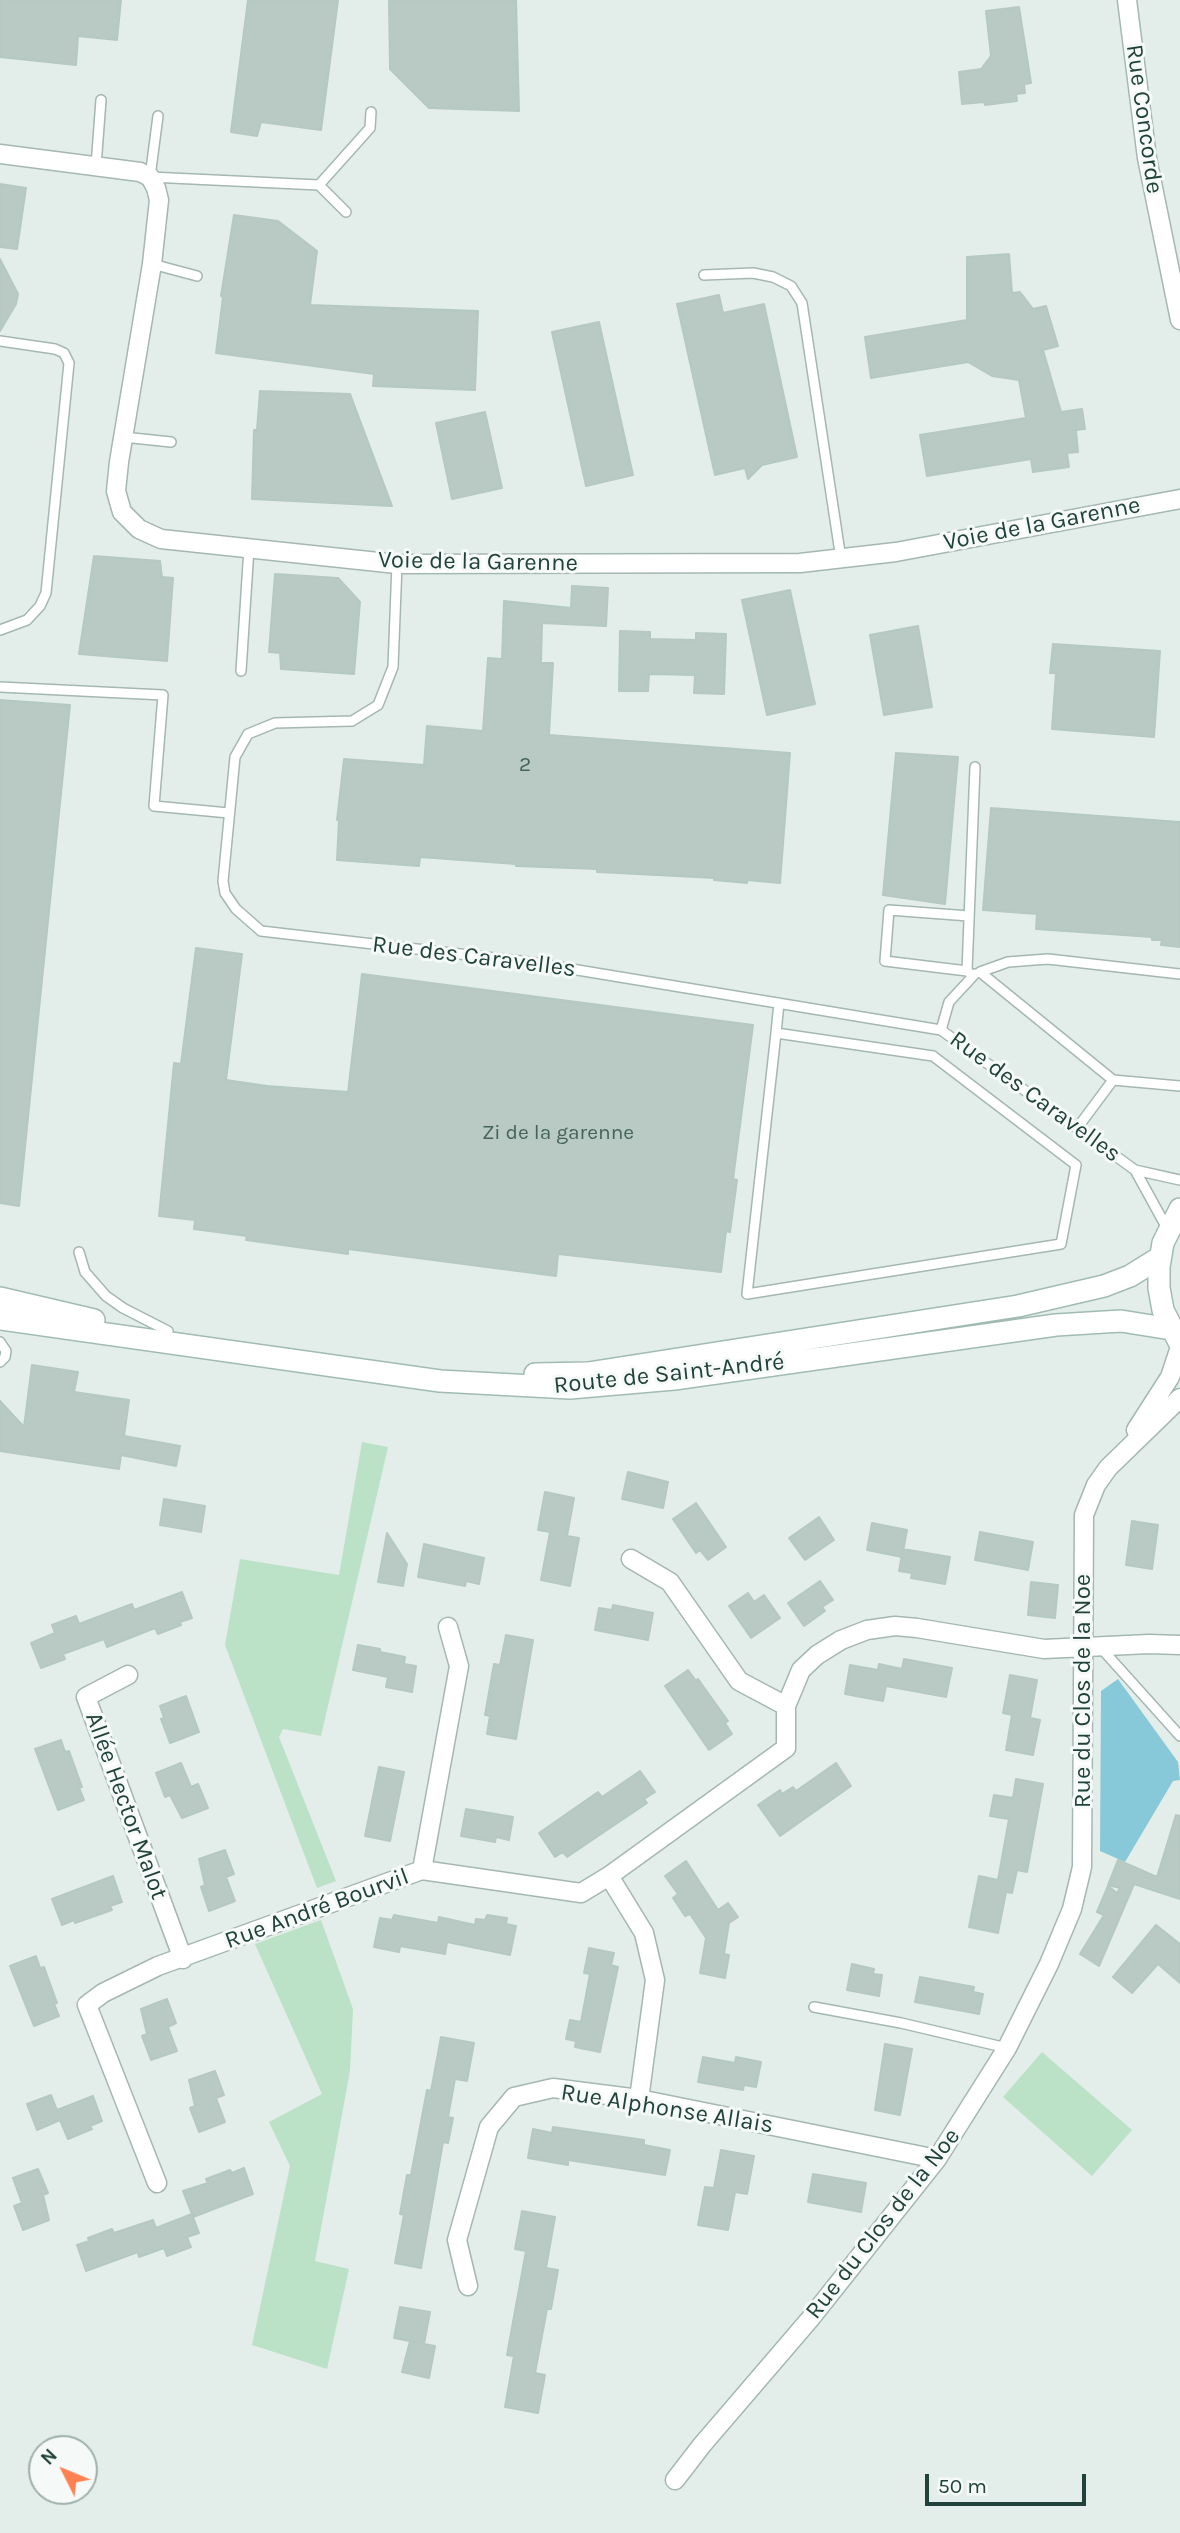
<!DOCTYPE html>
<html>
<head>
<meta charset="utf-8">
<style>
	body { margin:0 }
	#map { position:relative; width:1180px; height:2533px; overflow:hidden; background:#e3eeea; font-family:Karla,sans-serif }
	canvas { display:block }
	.north { position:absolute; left:28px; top:2435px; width:70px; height:70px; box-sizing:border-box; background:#f5faf8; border:2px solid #a0b0ac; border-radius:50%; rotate:313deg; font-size:19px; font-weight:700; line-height:28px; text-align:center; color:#21423a }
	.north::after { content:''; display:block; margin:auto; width:24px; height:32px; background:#fe8152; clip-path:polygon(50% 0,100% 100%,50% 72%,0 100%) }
	.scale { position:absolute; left:925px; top:2474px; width:161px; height:32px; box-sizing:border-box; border:4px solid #21423a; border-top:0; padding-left:9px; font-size:21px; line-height:24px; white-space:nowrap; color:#21423a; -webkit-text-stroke:5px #f5faf8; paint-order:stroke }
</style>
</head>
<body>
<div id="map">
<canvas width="1180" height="2533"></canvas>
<div class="north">N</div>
<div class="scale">50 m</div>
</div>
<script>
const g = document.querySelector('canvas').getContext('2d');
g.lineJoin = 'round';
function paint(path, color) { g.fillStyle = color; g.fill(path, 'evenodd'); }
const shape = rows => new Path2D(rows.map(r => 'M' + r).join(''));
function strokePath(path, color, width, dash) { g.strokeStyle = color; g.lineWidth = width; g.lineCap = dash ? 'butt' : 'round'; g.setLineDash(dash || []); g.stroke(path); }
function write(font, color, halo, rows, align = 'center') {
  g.font = font + ' Karla,sans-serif'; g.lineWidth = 6; g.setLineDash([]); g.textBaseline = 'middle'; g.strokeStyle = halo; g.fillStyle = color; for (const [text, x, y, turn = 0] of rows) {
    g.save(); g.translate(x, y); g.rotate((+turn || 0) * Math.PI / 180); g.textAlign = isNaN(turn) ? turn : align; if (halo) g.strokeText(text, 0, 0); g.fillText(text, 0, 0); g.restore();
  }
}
const green = shape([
	[362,1442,388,1447,321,1736,283,1729,279,1737,336,1881,317,1888,225,1645,240,1559,339,1575],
	[321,1920,353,2009,350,2071,315,2261,349,2269,327,2369,252,2345,290,2166,269,2122,322,2094,255,1944],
	[1042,2052,1132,2130,1092,2176,1003,2097]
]);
const water = shape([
	[1118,1679,1178,1762,1180,1780,1173,1781,1125,1862,1100,1851,1101,1691]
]);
const building = shape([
	[0,0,121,0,117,40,78,36,76,65,0,57,0,0],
	[248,0,338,0,321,130,261,122,257,136,231,132,248,0],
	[389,0,516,0,519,111,429,108,390,69,389,0],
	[1019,7,1031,83,1024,84,1025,93,1016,94,1017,101,985,105,984,102,962,104,959,72,981,69,991,56,986,11,1019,7],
	[0,184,26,188,17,249,0,247,0,184],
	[234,215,278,221,317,251,310,305,478,311,475,390,373,386,374,374,216,353,223,297,221,296,234,215],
	[1009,254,1012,293,1020,292,1033,309,1046,306,1058,346,1043,350,1061,412,1082,409,1085,429,1076,430,1078,452,1067,453,1069,467,1033,472,1031,459,927,476,920,435,1026,418,1019,380,992,376,968,362,871,378,865,337,967,320,967,257,1009,254],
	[0,259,18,294,16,304,0,331,0,259],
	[719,295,723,313,764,304,797,457,762,465,748,479,745,468,715,475,677,304,719,295],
	[599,322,633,475,586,486,552,332,599,322],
	[260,391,350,394,392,506,252,499,254,430,257,430,260,391],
	[485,412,502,488,452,499,436,423,485,412],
	[94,556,160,561,162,577,173,578,167,661,79,654,94,556],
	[275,574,338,578,360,602,354,674,281,669,280,653,269,652,275,574],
	[572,586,608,588,606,626,542,623,541,663,553,663,549,735,790,753,780,883,747,880,747,883,714,880,714,878,618,873,597,872,597,869,516,866,516,864,420,857,419,866,337,860,339,820,337,820,344,759,424,765,427,726,483,731,488,658,502,659,504,601,571,608,572,586],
	[790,590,815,704,767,715,742,600,790,590],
	[918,626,932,707,884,715,870,635,918,626],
	[620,631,650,632,650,639,696,640,696,633,726,634,724,694,694,693,695,675,649,674,648,691,619,691,620,631],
	[1053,644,1160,651,1154,737,1052,729,1056,673,1050,673,1053,644],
	[0,700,70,705,19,1206,0,1203,0,700],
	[896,753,958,757,945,904,883,895,896,753],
	[991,808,1180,822,1180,947,1161,945,1162,940,1152,940,1152,937,1036,929,1037,914,983,910,991,808],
	[196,948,242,954,226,1080,267,1086,348,1092,362,974,753,1025,733,1179,737,1180,730,1232,726,1231,721,1272,558,1254,556,1276,348,1249,348,1254,246,1240,247,1236,194,1229,195,1220,159,1216,174,1063,181,1064,196,948],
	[32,1365,78,1372,74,1392,129,1400,124,1436,180,1446,176,1466,121,1455,119,1469,0,1451,0,1401,24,1427,32,1365],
	[628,1472,668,1482,663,1508,622,1499,628,1472],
	[545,1492,574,1498,567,1536,579,1538,570,1586,541,1580,550,1532,538,1530,545,1492],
	[164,1499,205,1506,201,1532,160,1525,164,1499],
	[696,1503,726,1547,708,1560,700,1550,696,1553,673,1519,696,1503],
	[819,1517,834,1540,805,1560,789,1538,819,1517],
	[1132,1521,1158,1525,1152,1569,1126,1565,1132,1521],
	[872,1523,907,1530,902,1557,867,1550,872,1523],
	[980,1532,1033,1542,1028,1570,975,1560,980,1532],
	[387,1533,407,1564,403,1586,378,1582,387,1533],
	[424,1544,484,1558,479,1584,466,1581,465,1586,418,1577,424,1544],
	[903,1549,950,1557,945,1584,911,1578,912,1573,899,1571,903,1549],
	[820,1581,833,1600,822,1607,825,1611,804,1626,788,1603,820,1581],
	[1031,1582,1058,1585,1055,1618,1028,1615,1031,1582],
	[182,1592,192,1618,180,1622,181,1625,158,1634,155,1628,107,1647,104,1639,63,1654,65,1659,41,1668,31,1643,55,1633,52,1625,76,1616,79,1624,132,1604,134,1610,182,1592],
	[748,1593,754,1602,764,1595,780,1618,751,1638,729,1606,748,1593],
	[613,1605,653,1613,648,1640,595,1630,599,1608,612,1610,613,1605],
	[506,1635,533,1640,516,1739,487,1734,490,1716,485,1715,494,1664,500,1665,506,1635],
	[358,1645,380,1649,380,1652,405,1657,404,1664,416,1666,412,1692,386,1687,388,1677,353,1670,358,1645],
	[904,1659,952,1668,946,1697,886,1686,883,1701,845,1694,850,1665,878,1670,879,1664,902,1669,904,1659],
	[688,1670,696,1681,698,1679,728,1721,725,1723,732,1734,709,1750,665,1686,688,1670],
	[1010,1675,1037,1680,1030,1718,1040,1720,1033,1755,1006,1750,1012,1715,1003,1713,1010,1675],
	[186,1696,199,1732,170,1743,161,1719,164,1718,160,1706,186,1696],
	[61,1740,65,1752,69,1751,82,1787,79,1788,84,1800,58,1810,35,1749,61,1740],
	[181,1763,191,1787,198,1784,208,1808,182,1818,170,1795,165,1797,156,1773,181,1763],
	[836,1763,851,1786,780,1836,758,1805,780,1790,782,1794,793,1787,796,1791,836,1763],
	[379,1767,404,1772,390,1841,365,1836,379,1767],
	[640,1771,655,1792,644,1799,647,1803,567,1857,563,1852,555,1857,539,1833,598,1792,602,1797,640,1771],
	[1016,1779,1043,1784,1027,1872,1017,1870,1012,1893,1006,1892,998,1933,969,1927,979,1876,998,1880,1009,1819,990,1816,994,1795,1013,1798,1016,1779],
	[466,1809,513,1817,509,1840,496,1837,495,1842,461,1836,466,1809],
	[1176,1815,1180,1816,1180,1899,1134,1884,1099,1966,1080,1954,1104,1915,1097,1912,1108,1886,1117,1893,1120,1888,1108,1885,1118,1860,1157,1877,1176,1815],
	[225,1850,234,1874,226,1877,235,1901,209,1911,201,1887,205,1885,199,1859,225,1850],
	[686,1861,718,1910,728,1903,738,1917,729,1923,724,1954,729,1955,725,1978,700,1973,706,1938,690,1914,685,1916,673,1898,678,1894,665,1876,686,1861],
	[113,1876,122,1902,110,1906,112,1910,75,1923,74,1920,62,1925,52,1899,113,1876],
	[394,1915,438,1923,439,1917,475,1925,476,1919,485,1920,487,1915,507,1918,506,1924,516,1926,510,1955,447,1942,445,1954,400,1946,399,1952,374,1947,380,1918,392,1920,394,1915],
	[1156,1925,1180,1944,1180,1983,1158,1964,1132,1993,1113,1977,1156,1925],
	[589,1948,614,1953,611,1965,618,1967,600,2052,575,2047,576,2041,566,2039,570,2020,581,2022,590,1974,584,1973,589,1948],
	[36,1956,40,1968,44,1967,57,2003,54,2004,59,2016,34,2026,10,1966,36,1956],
	[852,1964,874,1969,873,1974,882,1975,879,1996,847,1990,852,1964],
	[920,1977,974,1987,973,1992,983,1994,979,2014,915,2002,920,1977],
	[167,1999,176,2023,168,2027,177,2051,151,2060,142,2036,147,2034,141,2009,167,1999],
	[441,2037,474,2043,467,2081,455,2079,448,2117,453,2118,448,2143,443,2142,421,2268,395,2263,404,2215,400,2214,407,2175,411,2175,427,2090,431,2091,441,2037],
	[885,2044,912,2049,900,2115,875,2110,885,2044],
	[703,2057,735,2063,736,2057,761,2062,756,2087,744,2085,743,2090,698,2082,703,2057],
	[215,2071,224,2095,216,2098,225,2122,199,2132,190,2108,195,2106,189,2080,215,2071],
	[51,2095,57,2110,93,2096,102,2121,90,2126,92,2129,68,2139,60,2120,37,2130,27,2104,51,2095],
	[553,2127,644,2140,644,2145,670,2150,665,2175,568,2160,568,2165,528,2158,533,2129,552,2133,553,2127],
	[721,2150,754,2156,747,2194,735,2192,728,2230,698,2225,705,2187,714,2188,721,2150],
	[244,2168,253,2194,193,2217,199,2233,187,2237,191,2247,167,2256,164,2248,139,2257,138,2252,86,2271,77,2245,89,2241,88,2238,112,2229,114,2233,153,2220,156,2228,192,2214,193,2217,183,2191,208,2183,206,2179,230,2170,232,2173,244,2168],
	[38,2169,48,2193,43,2195,49,2220,23,2230,14,2206,22,2203,13,2178,38,2169],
	[813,2174,866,2183,861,2212,808,2202,813,2174],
	[522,2211,555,2217,546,2268,558,2270,551,2309,547,2309,535,2373,545,2375,538,2413,505,2407,514,2356,507,2355,526,2251,515,2249,522,2211],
	[400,2307,430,2312,424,2344,435,2346,429,2378,402,2372,410,2341,420,2343,394,2338,400,2307]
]);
const service = shape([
	[158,116,150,177,319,185,346,212],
	[96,166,101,100],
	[319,185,370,128,371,112],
	[152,264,197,276],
	[704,275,753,273,773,277,791,286,802,303,841,559],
	[0,341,55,349,64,353,69,363,46,593,40,606,27,620,0,630],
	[123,437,171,442],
	[397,564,393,667,378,705,352,721,275,723,248,734,235,757,223,881,225,893,236,909,261,931,529,962,941,1030,1135,1170,1180,1180],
	[241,671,249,548],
	[0,687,163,695,154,806,229,813],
	[967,971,885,961,889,910,969,916],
	[971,974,967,971,975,767],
	[1180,974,1048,959,1008,962,980,972,1113,1080,1180,1086],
	[941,1030,949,1002,975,974],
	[776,1033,933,1056,1076,1165,1061,1244,747,1294,776,1033,779,1003],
	[1078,1127,1113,1080],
	[1135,1170,1168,1230],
	[79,1252,85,1272,106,1296,123,1308,168,1331],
	[0,1342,6,1351,5,1357,0,1362],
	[1101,1648,1180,1736],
	[814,2007,901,2023,1007,2048]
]);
const minor = shape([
	[1127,0,1147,158,1180,320],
	[0,154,140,172,150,177,156,188,159,200,152,264,119,462,116,491,122,512,139,529,161,539,397,564,800,563,896,552,1180,499],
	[1136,1430,1170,1377,1180,1347],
	[631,1559,670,1582,739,1681,786,1706],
	[128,1675,86,1697,183,1959],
	[422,1870,459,1666,448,1627],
	[609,1876,644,1933,655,1980,639,2099],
	[157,2183,87,2005,103,1993,158,1966,422,1870,581,1893,609,1876,786,1748,786,1706,801,1670,817,1655,841,1640,867,1630,895,1626,917,1628,1044,1649,1149,1644,1180,1645],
	[468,2286,457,2240,489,2127,514,2097,553,2088,639,2099,937,2159],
	[675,2480,702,2445,810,2319,937,2159,1007,2048,1049,1964,1072,1909,1082,1867,1084,1515,1096,1485,1108,1468,1180,1398]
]);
const secondary = shape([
	[1180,1209,1163,1243,1159,1267,1159,1288,1163,1310,1180,1344],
	[0,1298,94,1320],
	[0,1319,440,1381,570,1388,674,1379,1056,1325,1121,1321,1171,1329],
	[535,1374,588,1373,1018,1306,1104,1286,1130,1276,1159,1258]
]);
const numberNames = [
	["2",525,765],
	["Zi de la garenne",558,1133]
];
const streetNames = [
	["Rue Concorde",1144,119,82],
	["Voie de la Garenne",1042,524,-11],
	["Voie de la Garenne",478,562,1],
	["Rue des Caravelles",474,957,7],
	["Rue des Caravelles",1035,1097,36],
	["Route de Saint-André",669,1374,-6],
	["Rue du Clos de la Noe",1083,1691,-90],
	["Allée Hector Malot",126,1806,70],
	["Rue André Bourvil",317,1909,-20],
	["Rue Alphonse Allais",667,2109,9],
	["Rue du Clos de la Noe",883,2224,-52]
];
paint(green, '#bbe1c6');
paint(water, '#87c9d8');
paint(building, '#b8cac3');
strokePath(building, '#b5c9c1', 2);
strokePath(service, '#a5b7b2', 12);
strokePath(minor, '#a5b7b2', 21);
strokePath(secondary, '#a1bbb3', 24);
strokePath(service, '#fff', 9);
strokePath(minor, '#fff', 18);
strokePath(secondary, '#fff', 21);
write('21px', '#47645c', null, numberNames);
write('24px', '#21423a', '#f5faf8', streetNames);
</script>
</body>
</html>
